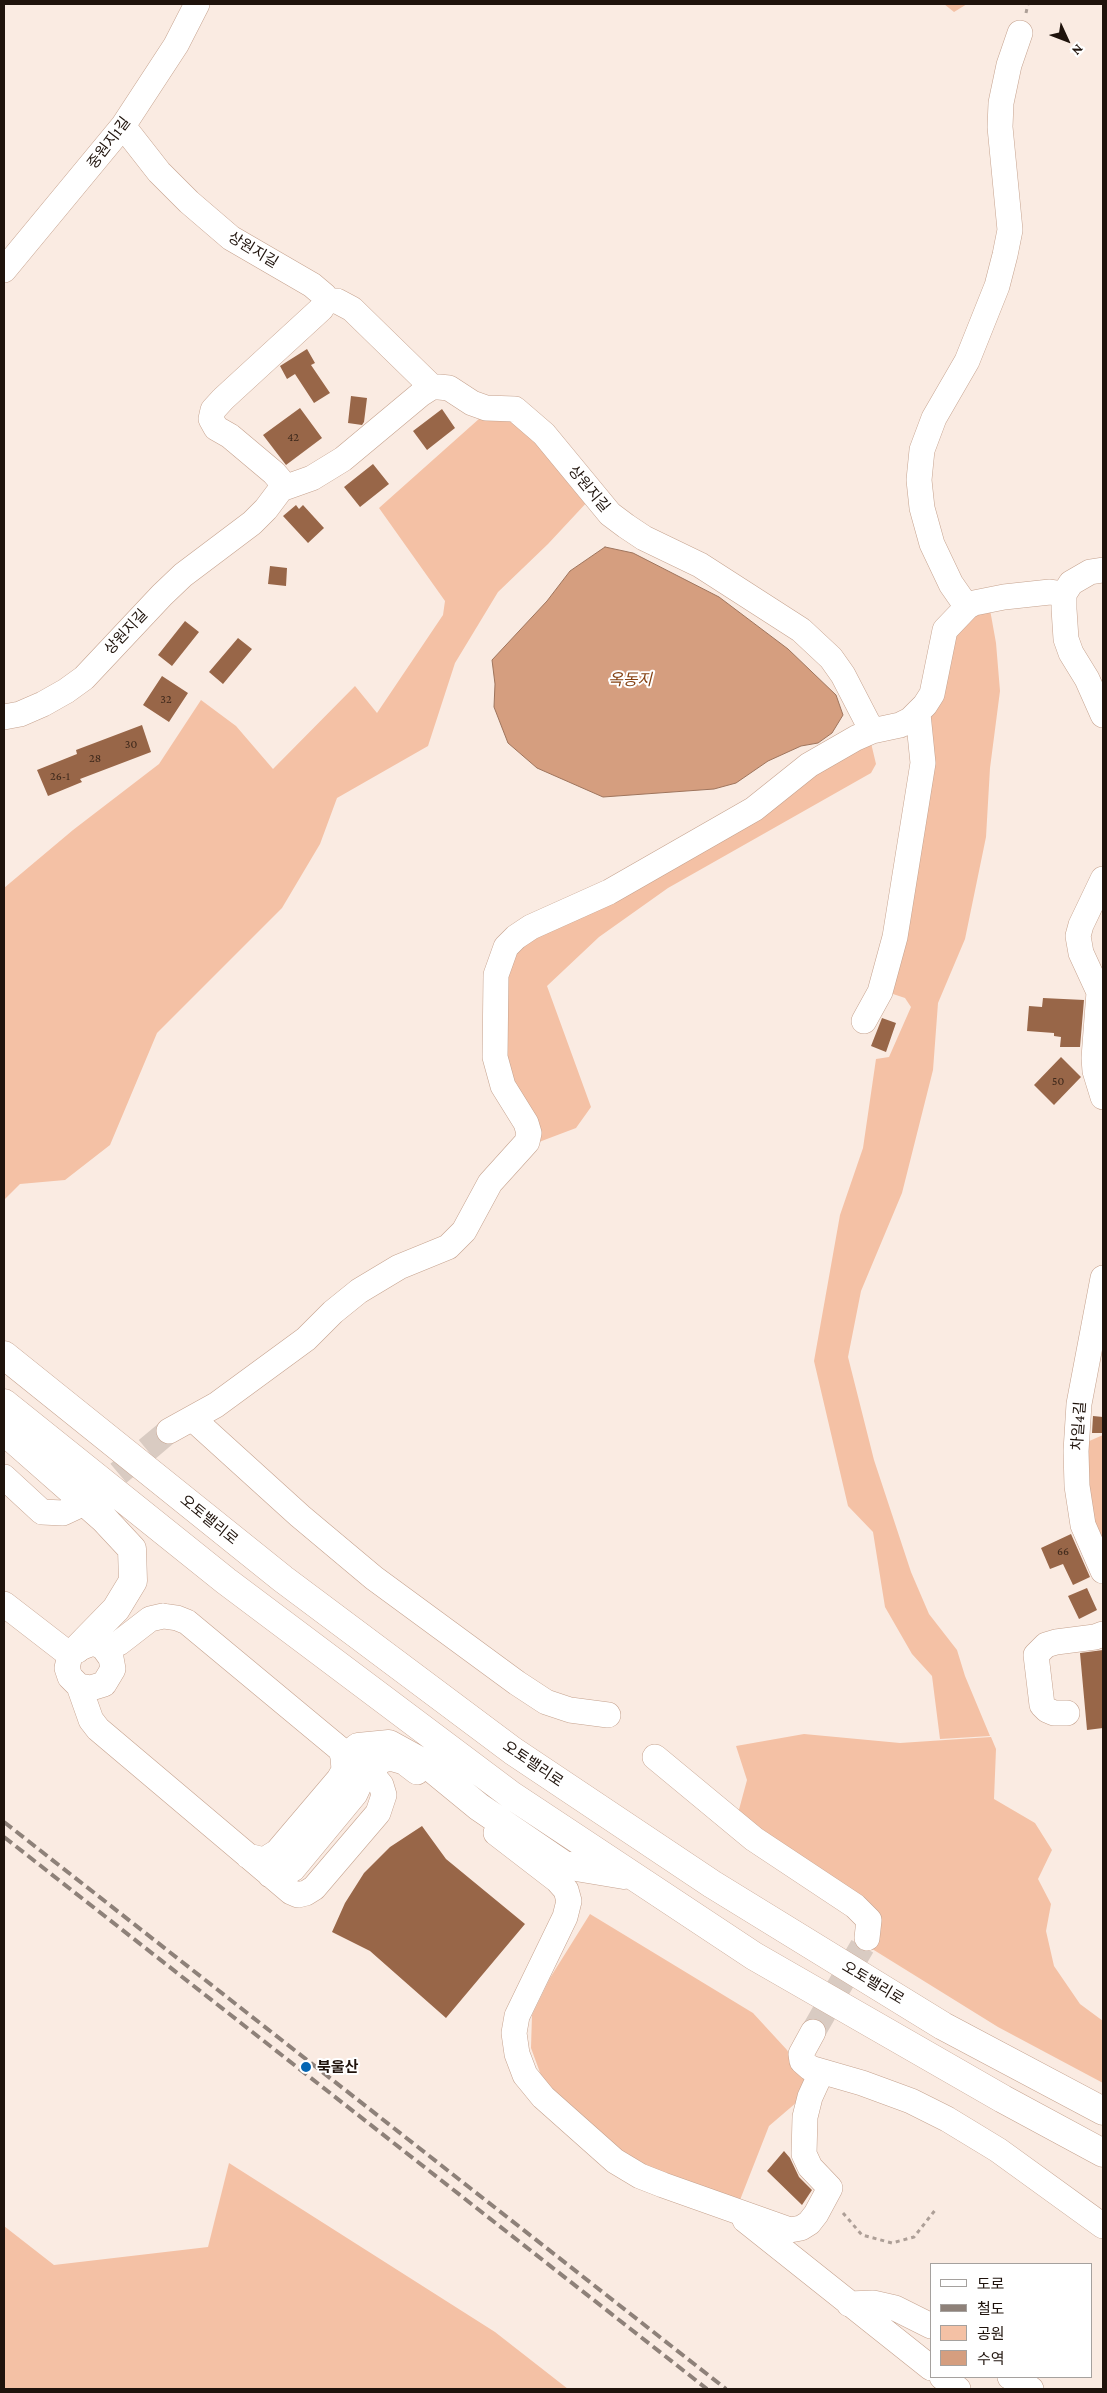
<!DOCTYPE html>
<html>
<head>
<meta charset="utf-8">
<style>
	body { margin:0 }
	#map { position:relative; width:1107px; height:2393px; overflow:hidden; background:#faebe2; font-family:"Crimson Pro","Noto Sans KR",serif }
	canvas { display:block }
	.frame { position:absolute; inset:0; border:5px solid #1f130c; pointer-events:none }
	.legend { position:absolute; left:930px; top:2263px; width:162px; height:115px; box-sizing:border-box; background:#fff; border:1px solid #a5a19e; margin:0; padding:6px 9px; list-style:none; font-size:15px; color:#1f130c }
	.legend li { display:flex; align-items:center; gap:10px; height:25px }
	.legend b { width:25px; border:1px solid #a5a19e }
	.north { position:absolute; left:1042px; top:15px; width:50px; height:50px; -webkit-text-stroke:4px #fff; paint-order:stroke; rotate:133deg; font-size:14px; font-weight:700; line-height:20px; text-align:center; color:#1f130c }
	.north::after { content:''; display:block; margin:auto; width:18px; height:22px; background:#1f130c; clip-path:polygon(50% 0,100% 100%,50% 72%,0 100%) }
</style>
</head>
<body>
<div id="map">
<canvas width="1107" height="2393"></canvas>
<div class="frame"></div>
<ul class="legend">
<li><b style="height:6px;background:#fff"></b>도로</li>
<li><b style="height:6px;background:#8e8179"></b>철도</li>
<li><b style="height:14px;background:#f4c1a5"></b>공원</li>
<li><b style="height:14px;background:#d59e7f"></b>수역</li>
</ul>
<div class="north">N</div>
</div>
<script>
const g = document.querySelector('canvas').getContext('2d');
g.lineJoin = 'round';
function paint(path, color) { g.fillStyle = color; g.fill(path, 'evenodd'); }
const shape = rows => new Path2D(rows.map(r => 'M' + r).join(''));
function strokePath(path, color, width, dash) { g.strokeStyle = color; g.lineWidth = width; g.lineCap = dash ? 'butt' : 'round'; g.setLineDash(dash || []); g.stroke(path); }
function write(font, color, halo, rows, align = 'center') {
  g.font = font + ' "Crimson Pro","Noto Sans KR",serif'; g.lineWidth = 4; g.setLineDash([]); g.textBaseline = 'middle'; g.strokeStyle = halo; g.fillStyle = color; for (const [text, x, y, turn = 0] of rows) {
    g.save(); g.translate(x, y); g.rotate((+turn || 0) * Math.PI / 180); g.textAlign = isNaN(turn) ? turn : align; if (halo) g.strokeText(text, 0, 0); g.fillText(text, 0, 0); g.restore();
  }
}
const green = shape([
	[944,4,967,4,954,12],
	[512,415,589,500,548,544,498,592,455,663,428,746,337,798,320,844,282,908,157,1033,110,1145,65,1180,20,1184,4,1200,4,888,73,830,159,764,201,700,236,726,273,769,355,686,377,713,443,615,445,601,379,508,480,418],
	[989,604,996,643,1000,691,990,768,986,837,965,939,938,1003,933,1070,902,1193,861,1291,848,1357,874,1460,911,1572,929,1614,957,1650,965,1676,990,1736,940,1739,932,1676,912,1654,885,1607,873,1532,848,1506,814,1361,840,1215,863,1148,876,1059,889,1057,911,1007,905,998,893,994,890,990,925,727,945,643],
	[871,743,876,764,871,773,668,888,599,937,547,986,591,1107,576,1128,539,1142,509,1090,499,996,519,940,787,787],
	[1103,1435,1103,1560,1091,1530,1087,1442],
	[804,1734,900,1743,991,1737,996,1749,994,1799,1035,1823,1052,1850,1038,1879,1051,1904,1046,1931,1054,1966,1080,2004,1103,2021,1103,2083,998,2027,869,1947,873,1934,737,1817,747,1780,736,1746],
	[590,1914,753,2013,787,2050,797,2067,810,2075,797,2102,769,2126,740,2200,649,2167,606,2141,567,2109,542,2078,531,2048,532,2015,550,1978],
	[229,2163,495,2332,568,2389,4,2389,4,2226,54,2265,208,2247]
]);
const water = shape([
	[605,547,633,553,719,597,788,649,836,695,843,715,832,733,818,743,801,746,768,761,736,783,714,789,603,797,537,768,508,743,494,707,495,684,492,660,547,601,570,571,605,547]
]);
const building = shape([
	[307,349,315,363,311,365,330,393,314,403,295,374,287,379,280,366],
	[351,396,367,398,364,422,362,425,348,423],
	[300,408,322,438,286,465,263,435],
	[442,409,455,428,427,450,413,431],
	[373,464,389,484,360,507,344,487],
	[296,505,299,509,303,505,324,528,308,543,283,516],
	[270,566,287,568,286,586,268,584],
	[185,621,199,632,172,666,158,655],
	[238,638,252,649,223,684,209,672],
	[162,676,188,693,169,722,143,705],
	[142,725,151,752,80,779,82,782,48,796,37,770,77,754,76,750],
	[1043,998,1084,1000,1080,1047,1060,1047,1061,1037,1054,1036,1054,1033,1027,1031,1029,1006,1042,1007],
	[882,1018,896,1023,886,1052,871,1046],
	[1061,1057,1081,1077,1054,1105,1034,1085],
	[1093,1416,1103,1417,1103,1433,1092,1433],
	[1071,1534,1090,1577,1073,1585,1063,1564,1050,1569,1041,1548],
	[1087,1588,1097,1610,1079,1619,1068,1596],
	[1103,1650,1103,1728,1087,1730,1080,1653],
	[422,1826,446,1859,525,1924,446,2018,370,1951,332,1932,345,1903,364,1873,390,1847],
	[784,2151,790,2158,799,2177,812,2190,802,2205,767,2171]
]);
const minorTunnel = shape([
	[90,1497,169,1431],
	[813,2032,867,1938]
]);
const path = shape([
	[1026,13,1028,4],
	[843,2213,862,2235,892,2243,914,2237,936,2209]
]);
const minor = shape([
	[123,126,159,172,189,202,231,238,312,285,325,296,326,301,321,309,223,399,213,410,211,419,216,428,230,436,274,473,280,480,281,489],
	[4,270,123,126,176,45,197,4],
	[326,301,337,301,352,309,432,387],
	[1103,570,1090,572,1071,583,1064,594,1064,609,1066,639,1071,653,1087,679,1103,715],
	[967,607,951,584,932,544,922,508,919,480,922,450,934,418,967,361,997,286,1005,255,1010,230,1000,127,1001,103,1009,65,1020,33],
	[4,717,20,714,43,704,66,691,84,678,162,595,183,575,252,523,266,509,281,489,312,478,343,459,421,394,432,387,439,387,449,388,472,403,486,408,515,409,544,434,610,514,626,526,644,538,700,565,801,630,831,658,843,675,872,731],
	[1103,879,1081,925,1078,936,1081,953,1099,992,1094,1058,1095,1071,1103,1097],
	[864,1021,880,992,895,937,923,763,918,714],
	[1103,1278,1079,1404,1076,1451,1077,1486,1083,1525,1103,1571],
	[193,1419,300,1516,374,1578,517,1683,546,1702,570,1710,608,1715],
	[169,1431,216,1405,306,1339,333,1312,359,1291,399,1267,448,1247,464,1231,490,1183,527,1142,529,1133,526,1123,503,1086,495,1057,496,975,506,947,516,937,531,927,609,892,754,809,809,765,856,738,872,731,900,725,910,720,925,705,932,694,945,630,967,607,974,603,1004,597,1050,592,1064,594],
	[4,1477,42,1512,63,1513,78,1506],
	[4,1604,70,1655],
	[163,1616,177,1618,187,1622,376,1779,381,1785,384,1795,378,1813,314,1888,306,1893,298,1895,291,1892,98,1729,91,1720,79,1686,70,1677,67,1668,70,1655,77,1649,93,1643,103,1647,119,1643,150,1619,163,1616],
	[79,1686,91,1688,104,1684,113,1669,111,1658,103,1647],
	[1067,1713,1054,1713,1047,1710,1042,1705,1036,1655,1046,1645,1056,1642,1095,1637,1103,1634],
	[655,1757,754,1839,855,1906,869,1920,867,1938],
	[369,1773,381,1761,390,1758,404,1762,417,1772],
	[496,1833,557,1880,566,1890,569,1901,565,1917,517,2016,514,2033,517,2054,525,2075,543,2097,615,2161,640,2176,663,2185,790,2230,801,2228,809,2223,816,2214,830,2188,810,2167,804,2154,805,2117,810,2097,821,2073],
	[248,1856,264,1860,277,1852,339,1779,344,1770,343,1757,341,1750],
	[270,1875,282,1876,293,1869,355,1794,362,1779,358,1764],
	[813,2032,801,2054,802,2061,810,2068,862,2083,911,2101,947,2119,998,2150,1103,2226],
	[745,2220,931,2368],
	[849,2304,873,2303,895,2308,931,2326],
	[942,2377,958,2389],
	[1010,2377,1031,2389]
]);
const highway = shape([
	[4,1355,283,1579,513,1751,712,1884,943,2026,1103,2111],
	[4,1403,226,1581,511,1795,754,1956,1003,2099,1103,2153],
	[4,1431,104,1519,132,1549,133,1581,116,1609,77,1649],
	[348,1756,358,1747,389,1744,429,1766,479,1807,564,1865,624,1875]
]);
const rail = shape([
	[4,1822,726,2389],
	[4,1837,707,2389]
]);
const markers = [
	[306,2067,6,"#0565b2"]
];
const numberNames = [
	["42",293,437],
	["32",166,699],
	["30",131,744],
	["28",95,758],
	["26-1",60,776],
	["50",1058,1081],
	["66",1063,1551]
];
const streetNames = [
	["중원지1길",109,143,-53],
	["상원지길",253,250,31],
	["상원지길",589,489,50],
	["상원지길",126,632,-47],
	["차일4길",1079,1426,-86],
	["오토밸리로",209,1520,39],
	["오토밸리로",533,1764,34],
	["오토밸리로",873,1983,31]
];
const poiNames = [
	["북울산",317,2067]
];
const waterNames = [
	["옥동지",630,680]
];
paint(green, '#f4c1a5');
paint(water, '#d59e7f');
strokePath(water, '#9e745c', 1);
paint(building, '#986648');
strokePath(minorTunnel, '#d9cbc2', 25, [25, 12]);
strokePath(minor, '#c5a28e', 26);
strokePath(highway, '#c5a28e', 29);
strokePath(path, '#ad9f97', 3, [4, 4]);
strokePath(minor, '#fff', 25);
strokePath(highway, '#fff', 28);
strokePath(rail, '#8e8179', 4, [10, 5]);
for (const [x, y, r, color] of markers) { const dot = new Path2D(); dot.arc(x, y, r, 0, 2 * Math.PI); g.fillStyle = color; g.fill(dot); strokePath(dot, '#fff', 2); }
write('12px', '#3d281b', null, numberNames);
write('15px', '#1f130c', '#fff', streetNames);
write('bold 15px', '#1f130c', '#fff', poiNames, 'left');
write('italic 16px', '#854213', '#fff', waterNames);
</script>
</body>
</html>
